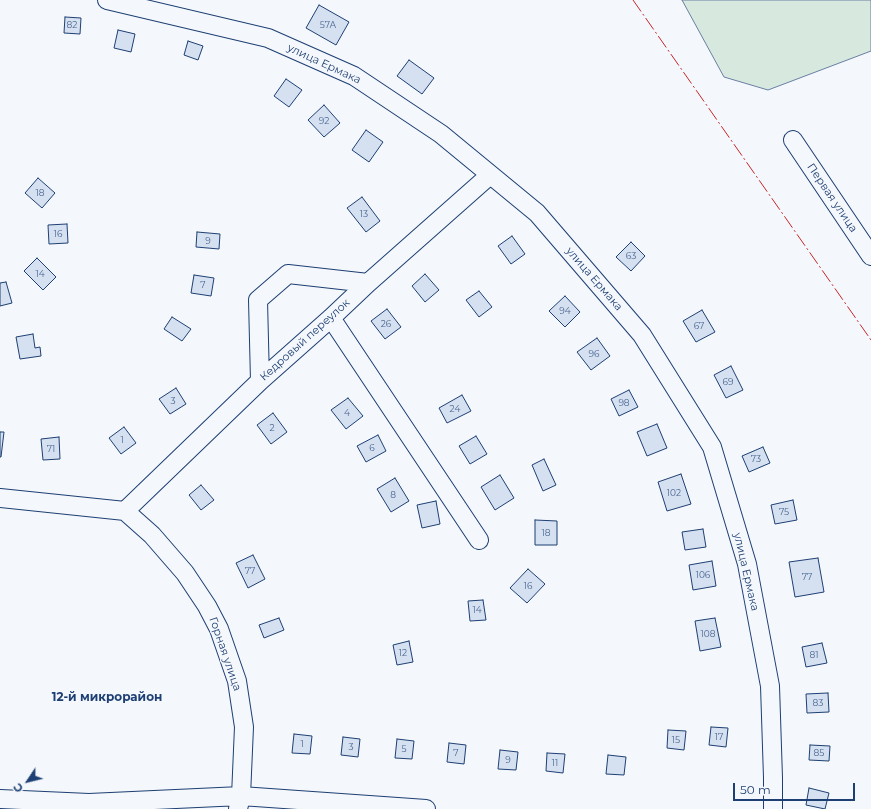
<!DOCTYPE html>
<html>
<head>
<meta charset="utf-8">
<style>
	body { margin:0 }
	#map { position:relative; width:871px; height:809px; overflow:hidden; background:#f4f7fb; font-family:Montserrat,sans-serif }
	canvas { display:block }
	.north { position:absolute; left:8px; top:761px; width:40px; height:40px; -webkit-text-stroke:3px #f4f7fb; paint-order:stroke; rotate:235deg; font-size:11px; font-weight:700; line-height:16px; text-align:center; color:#1d3f73 }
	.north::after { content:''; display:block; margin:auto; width:14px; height:18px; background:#1d3f73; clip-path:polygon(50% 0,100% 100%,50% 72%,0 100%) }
	.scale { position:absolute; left:733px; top:783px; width:122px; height:18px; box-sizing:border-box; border:2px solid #1d3f73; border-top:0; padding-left:5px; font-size:12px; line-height:14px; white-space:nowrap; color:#1d3f73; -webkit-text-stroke:3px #f4f7fb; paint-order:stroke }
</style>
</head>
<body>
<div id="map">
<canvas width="871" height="809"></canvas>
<div class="north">С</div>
<div class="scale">50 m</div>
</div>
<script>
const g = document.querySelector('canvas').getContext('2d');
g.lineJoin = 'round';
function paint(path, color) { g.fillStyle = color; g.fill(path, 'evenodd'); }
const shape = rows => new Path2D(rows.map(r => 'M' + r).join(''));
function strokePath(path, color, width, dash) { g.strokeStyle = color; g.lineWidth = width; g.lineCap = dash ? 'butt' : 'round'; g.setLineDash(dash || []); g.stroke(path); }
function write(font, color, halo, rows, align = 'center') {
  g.font = font + ' Montserrat,sans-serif'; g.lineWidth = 3; g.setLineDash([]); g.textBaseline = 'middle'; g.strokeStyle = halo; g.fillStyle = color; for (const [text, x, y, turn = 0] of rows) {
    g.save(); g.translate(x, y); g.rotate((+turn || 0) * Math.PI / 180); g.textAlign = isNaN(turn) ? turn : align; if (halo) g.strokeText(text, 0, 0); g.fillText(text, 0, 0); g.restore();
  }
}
const green = shape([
	[682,0,871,0,871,51,768,90,724,77,682,0]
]);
const building = shape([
	[319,5,349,22,336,45,306,28,319,5],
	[65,17,81,18,80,34,64,33,65,17],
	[118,30,135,34,131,52,114,48,118,30],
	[188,41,203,46,198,60,184,55,188,41],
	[409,60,434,78,422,94,397,76,409,60],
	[286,79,302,90,289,107,274,96,286,79],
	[324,105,340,123,324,137,308,120,324,105],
	[366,130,383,142,369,162,352,150,366,130],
	[38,178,55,193,42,208,25,193,38,178],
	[362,197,380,221,366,232,347,208,362,197],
	[67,224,68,243,49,244,48,225,67,224],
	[197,232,220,234,219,249,196,247,197,232],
	[512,236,525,254,511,264,498,246,512,236],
	[631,242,645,256,631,271,616,257,631,242],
	[37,258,56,277,43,290,24,271,37,258],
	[425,274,439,290,425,302,412,286,425,274],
	[194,275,214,278,211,296,191,293,194,275],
	[6,282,12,303,0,306,0,283,6,282],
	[479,291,492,307,479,317,466,300,479,291],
	[565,296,580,312,565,327,549,311,565,296],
	[387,309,401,327,385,339,371,321,387,309],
	[702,310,715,332,696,342,683,321,702,310],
	[172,317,191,329,182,341,164,329,172,317],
	[33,334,35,348,40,347,41,356,20,359,16,337,33,334],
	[597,338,610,356,591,370,577,352,597,338],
	[731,366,743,390,726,398,714,375,731,366],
	[176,388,186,404,170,414,159,399,176,388],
	[629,390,638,407,619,416,611,399,629,390],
	[462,395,471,411,447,423,439,408,462,395],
	[348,398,363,416,346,429,331,410,348,398],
	[273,413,287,432,271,444,257,425,273,413],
	[657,424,667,448,647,456,637,432,657,424],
	[124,427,136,443,121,454,109,438,124,427],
	[0,432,4,432,1,457,0,457,0,432],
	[378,435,386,451,366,462,357,446,378,435],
	[476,436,487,454,470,464,459,446,476,436],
	[59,437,60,459,43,460,41,439,59,437],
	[763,447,770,463,749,472,742,456,763,447],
	[544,459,556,485,543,491,532,465,544,459],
	[681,474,691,504,667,511,658,482,681,474],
	[500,475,514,498,495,510,481,487,500,475],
	[395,478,409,501,391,512,377,489,395,478],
	[201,485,214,500,201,510,189,495,201,485],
	[793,500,797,520,775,524,771,505,793,500],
	[436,501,440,524,422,528,417,505,436,501],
	[535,520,557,521,557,545,535,545,535,520],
	[703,529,706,547,685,550,682,532,703,529],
	[253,555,265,579,248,588,236,563,253,555],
	[818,558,824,592,795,597,789,562,818,558],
	[712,561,716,586,693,590,689,565,712,561],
	[528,569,545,584,527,603,510,588,528,569],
	[483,600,486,620,470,621,468,601,483,600],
	[279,618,284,630,264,638,259,625,279,618],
	[715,618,721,647,700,651,695,621,715,618],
	[409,641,413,662,397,665,393,645,409,641],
	[822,643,827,663,806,667,802,647,822,643],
	[828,693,829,712,807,713,806,694,828,693],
	[711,727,728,728,726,747,709,745,711,727],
	[668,730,686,731,684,750,667,748,668,730],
	[294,734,312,736,310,754,292,753,294,734],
	[343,737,360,739,358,757,341,755,343,737],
	[397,739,414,741,412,759,395,758,397,739],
	[449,743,466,745,464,764,447,762,449,743],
	[810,745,830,746,829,761,809,760,810,745],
	[500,750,518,752,516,770,498,769,500,750],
	[547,753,565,754,563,773,546,771,547,753],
	[608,755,626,757,624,775,606,774,608,755],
	[809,788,829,793,825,809,806,805,809,788]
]);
const minor = shape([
	[107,0,268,38,354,76,441,134,537,213,642,335,712,447,747,564,770,686,773,778,773,809],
	[793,140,871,256],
	[331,318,479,540],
	[260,381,258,300,288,274,368,283],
	[0,498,125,511,152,535,185,573,207,606,219,629,237,681,244,727,241,796,238,809],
	[125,511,260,381,331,318,368,283,490,175],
	[0,799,89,803,241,796,426,809]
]);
const power = shape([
	[633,0,871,340]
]);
const numberNames = [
	["82",72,25],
	["57А",328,25],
	["92",324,121],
	["18",40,193],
	["13",364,214],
	["16",58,234],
	["9",208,241],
	["63",631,256],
	["14",40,274],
	["7",203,285],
	["94",565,311],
	["26",386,324],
	["67",699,326],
	["96",594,354],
	["69",728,382],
	["3",173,401],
	["98",624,403],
	["24",455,409],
	["4",347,413],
	["2",272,428],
	["1",122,440],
	["6",372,448],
	["71",51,449],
	["73",756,459],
	["102",674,493],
	["8",393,495],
	["75",784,512],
	["18",546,533],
	["77",250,571],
	["106",703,575],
	["77",807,577],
	["16",528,586],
	["14",477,610],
	["108",708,634],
	["12",403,653],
	["81",814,655],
	["83",818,703],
	["17",719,737],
	["15",676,740],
	["1",302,744],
	["3",351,747],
	["5",404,749],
	["7",456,753],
	["85",819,753],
	["9",508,760],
	["11",555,763]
];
const streetNames = [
	["улица Ермака",324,64,25],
	["Первая улица",832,198,56],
	["улица Ермака",594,279,49],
	["Кедровый переулок",305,340,-42],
	["улица Ермака",746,572,77],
	["Горная улица",225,654,71]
];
const neighbourhoodNames = [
	["12-й микрорайон",107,697]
];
paint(green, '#d7e8df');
strokePath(green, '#687fa3', 1);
paint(building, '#d5e0f0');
strokePath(building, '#1d3f73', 1);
strokePath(minor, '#1d3f73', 20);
strokePath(minor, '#f4f7fb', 18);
strokePath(power, '#c62828', 1, [14, 3, 2, 3]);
write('9px', '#4b6792', null, numberNames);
write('11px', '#1d3f73', '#f4f7fb', streetNames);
write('bold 12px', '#1d3f73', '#f4f7fb', neighbourhoodNames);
</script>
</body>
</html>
